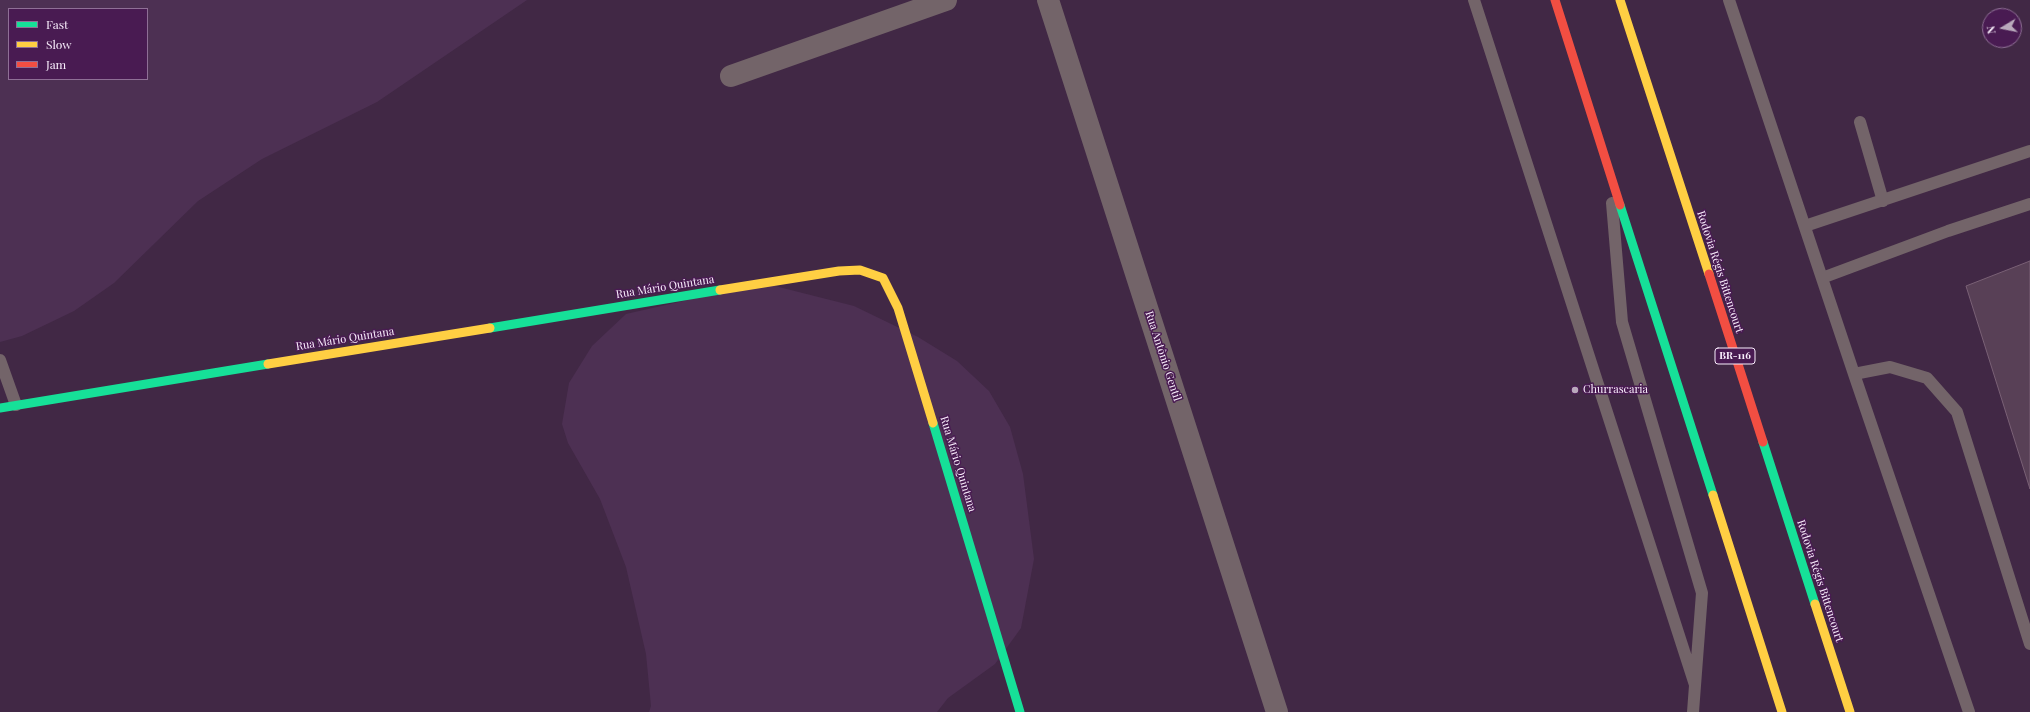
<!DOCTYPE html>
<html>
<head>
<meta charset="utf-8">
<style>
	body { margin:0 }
	#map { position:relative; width:2030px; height:712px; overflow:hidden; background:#412845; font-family:"Playfair Display",serif }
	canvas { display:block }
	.legend { position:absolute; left:8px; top:8px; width:140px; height:72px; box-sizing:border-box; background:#491b52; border:1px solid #8f6f96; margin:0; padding:5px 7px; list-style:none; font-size:12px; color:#f9eefc }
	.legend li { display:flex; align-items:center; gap:8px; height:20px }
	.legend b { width:20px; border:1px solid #8f6f96 }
	.north { position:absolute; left:1982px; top:8px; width:40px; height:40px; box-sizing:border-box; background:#491b52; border:1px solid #8f6f96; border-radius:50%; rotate:260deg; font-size:11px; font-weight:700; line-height:16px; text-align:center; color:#f9eefc }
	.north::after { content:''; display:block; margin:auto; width:14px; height:18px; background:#b9a9bc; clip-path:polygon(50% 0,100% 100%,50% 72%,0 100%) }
</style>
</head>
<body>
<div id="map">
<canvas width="2030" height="712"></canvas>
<ul class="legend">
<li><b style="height:5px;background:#16e098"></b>Fast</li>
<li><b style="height:5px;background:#ffcf43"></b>Slow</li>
<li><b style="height:5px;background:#f24e42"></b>Jam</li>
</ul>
<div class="north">N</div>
</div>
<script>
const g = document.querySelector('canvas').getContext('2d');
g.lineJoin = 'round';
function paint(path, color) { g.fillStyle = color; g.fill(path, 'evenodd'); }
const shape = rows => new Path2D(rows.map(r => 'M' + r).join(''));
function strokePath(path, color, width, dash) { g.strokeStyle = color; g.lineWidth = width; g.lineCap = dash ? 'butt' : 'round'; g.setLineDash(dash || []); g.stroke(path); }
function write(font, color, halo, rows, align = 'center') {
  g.font = font + ' "Playfair Display",serif'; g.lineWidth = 3; g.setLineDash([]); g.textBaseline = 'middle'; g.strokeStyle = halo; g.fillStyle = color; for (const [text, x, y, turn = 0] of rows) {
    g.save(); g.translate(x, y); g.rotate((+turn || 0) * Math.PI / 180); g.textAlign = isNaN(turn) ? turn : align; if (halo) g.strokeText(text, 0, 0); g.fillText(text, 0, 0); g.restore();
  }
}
const green = shape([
	[0,0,527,0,377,102,262,159,198,201,114,283,74,311,22,336,0,342],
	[9,9,147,9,147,79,9,79],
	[763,283,854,306,918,337,957,361,989,391,1010,427,1023,474,1034,559,1021,628,995,664,948,698,937,712,649,712,651,706,646,654,626,567,600,499,568,443,562,424,569,383,592,346,626,314]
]);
const building = shape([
	[2030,261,2030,489,1966,286,2030,261]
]);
const lane = shape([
	[1474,0,1695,685],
	[1729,0,1854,374,1969,712],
	[1860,122,1883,201],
	[1612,203,1622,322,1702,593,1693,712],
	[1805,226,2030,151],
	[1822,278,1948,231,2030,204],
	[0,360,16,405],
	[1854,374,1890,367,1927,378,1957,412,2030,644]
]);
const street = shape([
	[1048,0,1277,712],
	[731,76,946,0]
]);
const fast = shape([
	[1620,205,1713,495],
	[490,328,720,290],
	[0,408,268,364],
	[933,423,1020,712],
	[1763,442,1815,604]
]);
const slow = shape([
	[1620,0,1709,274],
	[720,290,839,271,860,270,883,278,898,308,933,423],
	[268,364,490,328],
	[1713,495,1782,712],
	[1815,604,1850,712]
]);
const jam = shape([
	[1555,0,1620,205],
	[1709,274,1763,442]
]);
const markers = [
	[1575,390,4,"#b9a9bc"]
];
const shields = [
	[1735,356,40]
];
const shieldNames = [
	["BR-116",1735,356]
];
const streetNames = [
	["Rodovia Régis Bittencourt",1720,272,72],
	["Rua Mário Quintana",665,287,-9],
	["Rua Mário Quintana",345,339,-9],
	["Rua Antônio Gentil",1163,356,72],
	["Rua Mário Quintana",958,464,73],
	["Rodovia Régis Bittencourt",1820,581,72]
];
const poiNames = [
	["Churrascaria",1583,390]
];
paint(green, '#4d3053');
paint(building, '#584056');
strokePath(building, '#7a6176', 1);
strokePath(lane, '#736469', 12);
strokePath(street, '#736469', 22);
strokePath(fast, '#16e098', 9);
strokePath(slow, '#ffcf43', 9);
strokePath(jam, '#f24e42', 9);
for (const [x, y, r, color] of markers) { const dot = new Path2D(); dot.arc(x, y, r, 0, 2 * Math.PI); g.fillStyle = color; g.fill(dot); strokePath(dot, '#491b52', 1.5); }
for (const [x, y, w] of shields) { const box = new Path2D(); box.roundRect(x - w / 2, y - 8, w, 16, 3); g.fillStyle = '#491b52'; g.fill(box); strokePath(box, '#f9eefc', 1); }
write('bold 10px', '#f9eefc', null, shieldNames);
write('11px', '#f9eefc', '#491b52', streetNames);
write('11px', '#f9eefc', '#491b52', poiNames, 'left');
</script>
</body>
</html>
